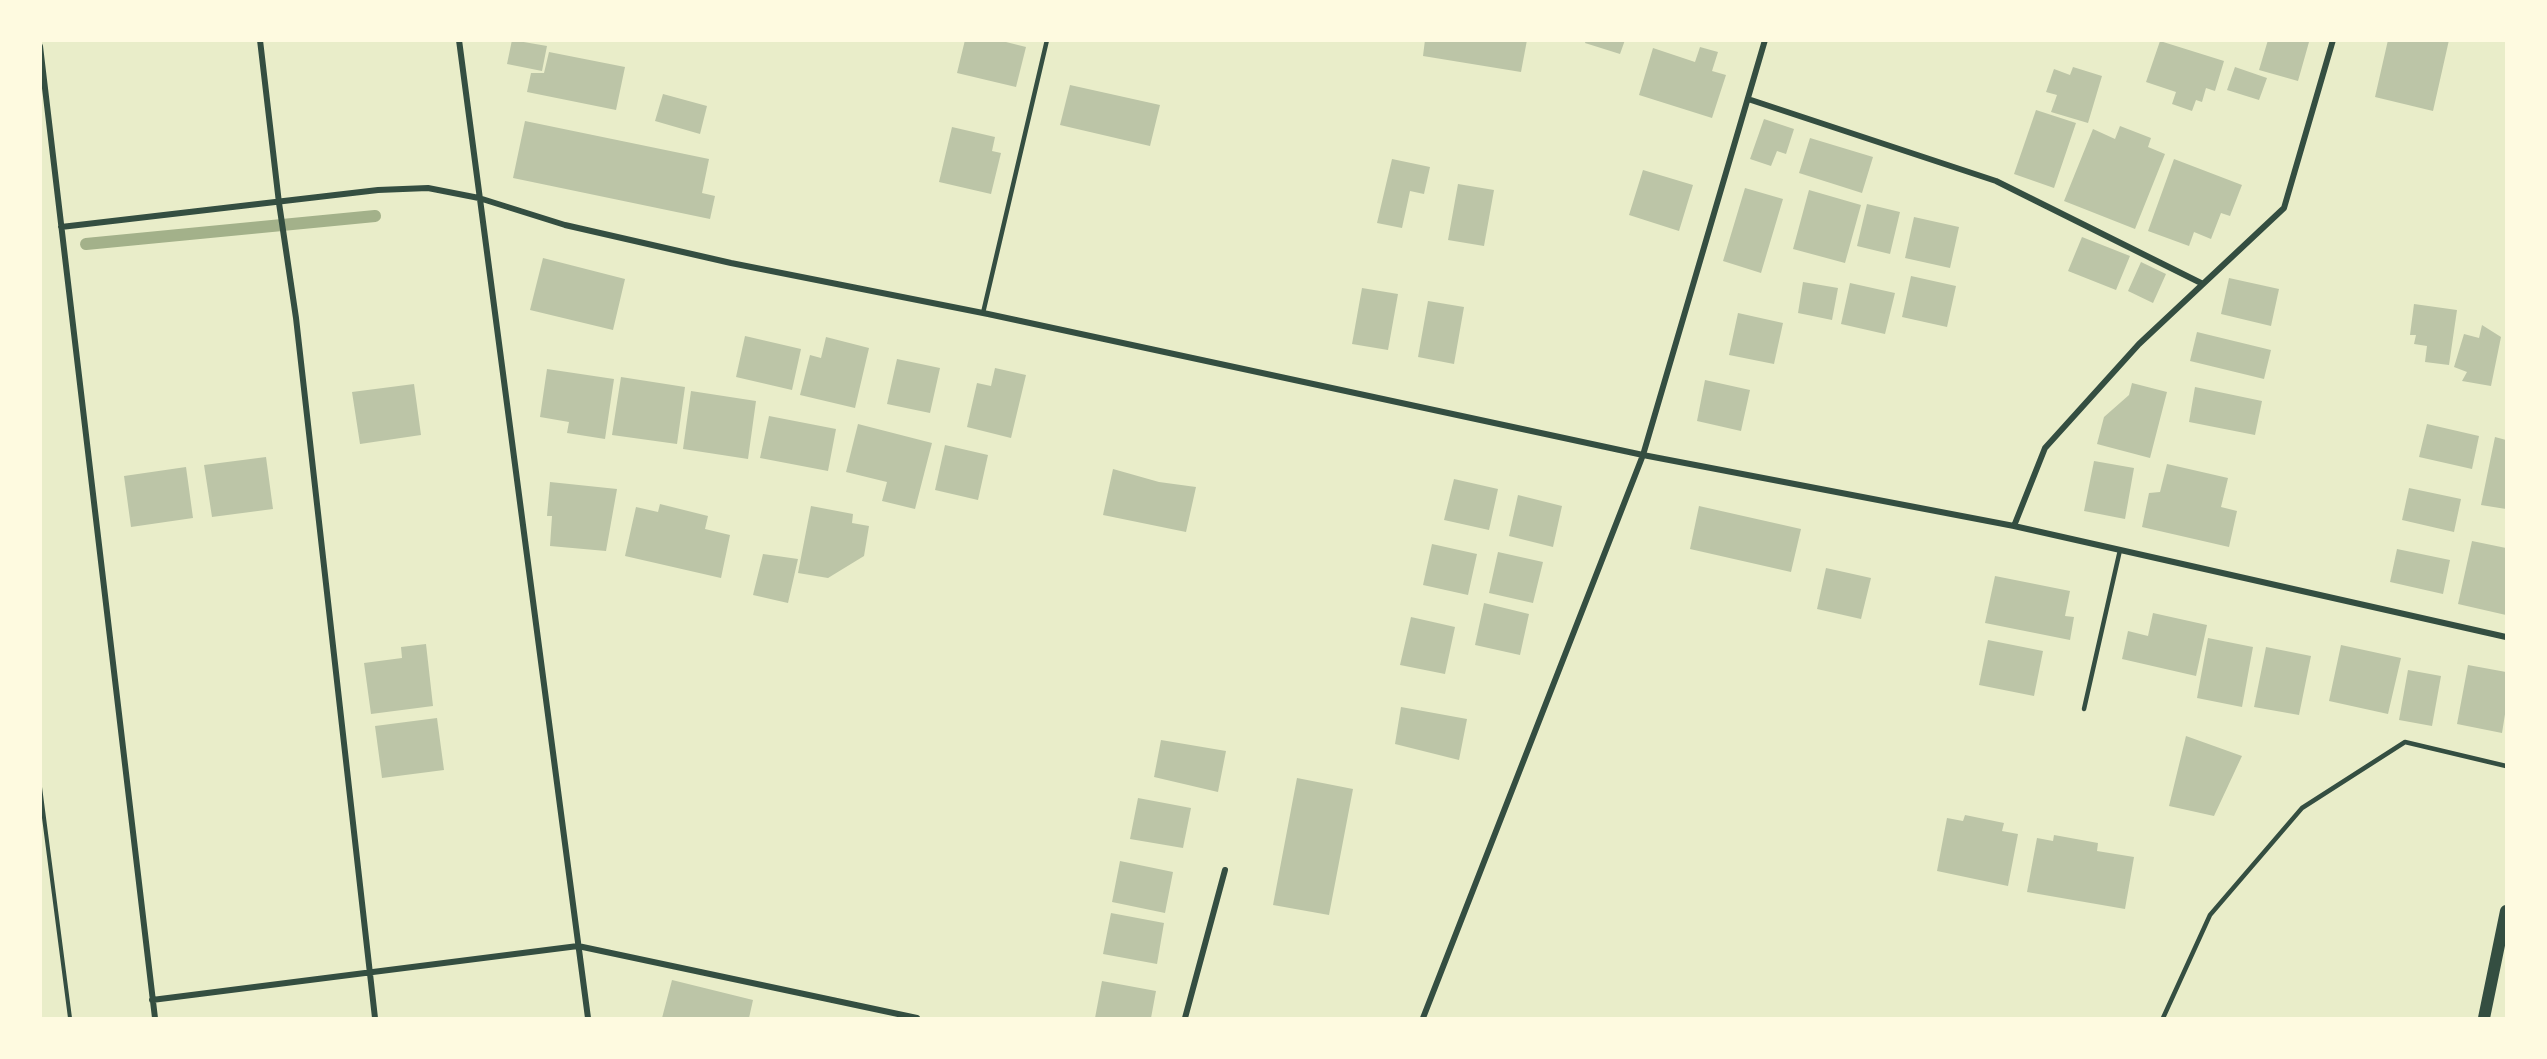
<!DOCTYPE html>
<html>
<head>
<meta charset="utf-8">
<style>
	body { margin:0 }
	#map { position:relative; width:2547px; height:1059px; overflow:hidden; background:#e9edc9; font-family:Figtree,sans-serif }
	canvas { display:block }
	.frame { position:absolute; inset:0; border:42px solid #fefae0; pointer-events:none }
</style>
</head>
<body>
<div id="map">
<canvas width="2547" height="1059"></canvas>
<div class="frame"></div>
</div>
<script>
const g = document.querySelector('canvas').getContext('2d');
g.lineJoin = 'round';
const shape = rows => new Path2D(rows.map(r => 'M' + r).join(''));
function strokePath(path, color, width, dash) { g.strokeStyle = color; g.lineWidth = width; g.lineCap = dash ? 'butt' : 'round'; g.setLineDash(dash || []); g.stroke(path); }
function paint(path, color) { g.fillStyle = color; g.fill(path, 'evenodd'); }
const stream = shape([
	[86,244,375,216]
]);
const building = shape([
	[512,40,547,46,542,71,507,64],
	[965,40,998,40,1026,47,1016,87,957,73],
	[1425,40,1527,40,1521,72,1423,56],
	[1586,40,1625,40,1620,54,1585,43],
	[2268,40,2309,42,2298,81,2259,70],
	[2388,40,2449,40,2433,111,2375,97],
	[2160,41,2224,61,2215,91,2206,88,2202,102,2196,100,2192,111,2172,104,2176,92,2146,82],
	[1700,47,1718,52,1712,71,1726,75,1712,118,1639,95,1653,48,1695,62],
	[549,52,625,67,616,110,527,92,531,73,544,73],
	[2073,67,2102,76,2088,123,2051,112,2057,95,2046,92,2054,69,2070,75],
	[2235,67,2267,78,2259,100,2227,90],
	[1070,85,1160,105,1150,146,1060,125],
	[663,94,707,106,700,134,655,121],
	[2036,110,2076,123,2054,188,2014,174],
	[1764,119,1794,129,1786,154,1777,151,1771,166,1750,159],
	[525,121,709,159,702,193,715,196,710,219,513,178],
	[2120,126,2151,138,2148,147,2165,154,2135,229,2064,201,2093,129,2115,139],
	[952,127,995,137,992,151,1001,153,991,194,939,182],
	[1810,138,1873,157,1862,193,1799,173],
	[1392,159,1430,167,1424,194,1410,191,1402,228,1377,223],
	[2174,159,2242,185,2230,216,2221,213,2211,239,2194,232,2189,246,2148,231],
	[1643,170,1693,185,1679,231,1629,215],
	[1458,184,1494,190,1484,246,1448,240],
	[1745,188,1783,199,1761,273,1723,261],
	[1809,190,1861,205,1845,263,1793,249],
	[1867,204,1900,212,1890,254,1857,246],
	[1914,217,1959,227,1950,268,1905,258],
	[2082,237,2130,256,2116,290,2068,271],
	[543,258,625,279,613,330,530,310],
	[2141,262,2166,274,2153,303,2128,291],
	[1911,276,1956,286,1947,327,1902,317],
	[2229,278,2279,289,2271,326,2221,314],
	[1803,282,1838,288,1832,320,1798,313],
	[1850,283,1895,293,1885,334,1841,324],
	[1362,288,1398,294,1388,350,1352,344],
	[1428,301,1464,307,1454,364,1418,357],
	[2414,304,2457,310,2449,365,2425,362,2427,346,2414,344,2416,335,2410,335],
	[1738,313,1783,323,1774,364,1729,355],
	[2482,325,2501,337,2491,386,2462,381,2467,372,2454,367,2464,334,2479,338],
	[2197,332,2271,350,2264,379,2190,361],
	[745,336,801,349,792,390,736,377],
	[826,337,869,348,855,408,800,395,810,355,821,358],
	[897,359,940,368,930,413,887,404],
	[995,368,1026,375,1011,438,967,427,977,383,991,386],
	[547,369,614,379,605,439,567,433,569,422,540,417],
	[621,377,685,387,677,444,612,435],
	[1705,380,1750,390,1741,431,1697,421],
	[2132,383,2167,392,2150,458,2097,444,2104,417,2129,395],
	[414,384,421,435,360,444,352,392],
	[2195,387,2262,401,2255,435,2189,422],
	[691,391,756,401,748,459,683,449],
	[769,416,836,429,828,471,760,458],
	[858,424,932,443,915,509,882,501,887,482,846,472],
	[2427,424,2479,436,2472,469,2419,457],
	[2495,437,2506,440,2506,509,2481,505],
	[945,445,988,455,978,500,935,490],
	[266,457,273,509,212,517,204,465],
	[2094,461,2134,468,2125,519,2084,511],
	[2167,464,2228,478,2221,507,2237,511,2229,547,2142,527,2149,493,2160,492],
	[186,467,193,518,131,527,124,476],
	[1113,469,1159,482,1196,487,1186,532,1103,515],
	[1454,479,1498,489,1489,530,1444,520],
	[550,482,617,489,606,551,550,546,552,516,547,516],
	[2409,488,2461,499,2454,532,2402,520],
	[1518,495,1562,506,1553,547,1509,536],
	[660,504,708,516,705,529,730,535,721,578,625,556,636,507,658,512],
	[811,506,853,514,852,523,869,526,864,556,828,578,798,573],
	[1699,506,1801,529,1791,572,1690,549],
	[2472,541,2506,548,2506,615,2458,604],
	[1432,544,1477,554,1468,595,1423,585],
	[2397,549,2450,560,2443,594,2390,582],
	[1498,552,1543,562,1533,603,1489,593],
	[763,554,798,559,788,603,753,595],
	[1826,568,1871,578,1861,619,1817,609],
	[1995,576,2070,591,2065,616,2074,617,2070,640,1985,623],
	[1484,603,1529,614,1520,655,1475,645],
	[2153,613,2207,625,2196,676,2122,659,2128,631,2148,636],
	[1411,617,1455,627,1445,674,1400,665],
	[2208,638,2253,647,2242,707,2197,698],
	[1988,640,2043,651,2034,696,1979,685],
	[426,644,433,706,371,714,364,663,402,658,401,647],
	[2341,645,2401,658,2388,714,2329,701],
	[2266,647,2311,656,2299,715,2254,707],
	[2468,665,2506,672,2506,708,2502,733,2457,724],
	[2408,670,2441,676,2432,726,2399,720],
	[1401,707,1467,719,1459,760,1395,744],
	[437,718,444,770,382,778,375,726],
	[2186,736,2242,756,2214,816,2169,806],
	[1161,740,1226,751,1218,792,1154,777],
	[1297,778,1353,789,1329,915,1273,905],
	[1138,798,1191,808,1183,848,1130,839],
	[1965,815,2004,823,2002,831,2018,834,2008,886,1937,871,1947,818,1963,821],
	[2054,835,2098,843,2097,851,2134,857,2125,909,2027,892,2037,838,2053,841],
	[1120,861,1173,872,1165,913,1112,902],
	[1111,913,1164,923,1157,964,1103,954],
	[672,980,753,1000,749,1018,662,1018],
	[1102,981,1156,991,1151,1018,1095,1018]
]);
const path = shape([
	[40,787,70,1018]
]);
const service = shape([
	[983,313,1047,40],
	[2084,709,2120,550],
	[2163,1018,2210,915,2302,808,2405,742,2506,766]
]);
const minor = shape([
	[260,40,279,203,296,318,375,1018],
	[459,40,588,1018],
	[40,46,155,1018],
	[1748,99,1996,181,2203,284],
	[61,227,378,190,428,188,479,198,565,225,731,263,988,314,1643,455,2014,526,2506,637],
	[2014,526,2045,448,2139,344,2284,208,2333,40],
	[152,1000,578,946,917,1018],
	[1185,1018,1225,870],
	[1423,1018,1643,455,1765,40]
]);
const secondary = shape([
	[2484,1018,2506,911]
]);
strokePath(stream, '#a3b18a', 12);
paint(building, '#bcc5a7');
strokePath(path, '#344e41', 4);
strokePath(service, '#344e41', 4.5);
strokePath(minor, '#344e41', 6);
strokePath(secondary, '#344e41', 12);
</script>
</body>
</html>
